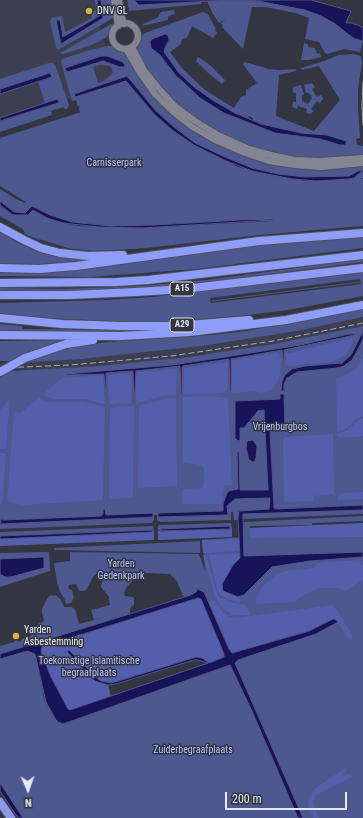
<!DOCTYPE html>
<html>
<head>
<meta charset="utf-8">
<style>
	body { margin:0 }
	#map { position:relative; width:363px; height:818px; overflow:hidden; background:#333540; font-family:"Roboto Condensed",sans-serif }
	canvas { display:block }
	.north { position:absolute; left:8px; top:770px; width:40px; height:40px; -webkit-text-stroke:3px #333540; paint-order:stroke; rotate:178deg; font-size:11px; font-weight:700; line-height:16px; text-align:center; color:#e7e9f0 }
	.north::after { content:''; display:block; margin:auto; width:14px; height:18px; background:#e7e9f0; clip-path:polygon(50% 0,100% 100%,50% 72%,0 100%) }
	.scale { position:absolute; left:225px; top:792px; width:122px; height:18px; box-sizing:border-box; border:2px solid #e7e9f0; border-top:0; padding-left:5px; font-size:12px; line-height:14px; white-space:nowrap; color:#e7e9f0; -webkit-text-stroke:3px #333540; paint-order:stroke }
</style>
</head>
<body>
<div id="map">
<canvas width="363" height="818"></canvas>
<div class="north">N</div>
<div class="scale">200 m</div>
</div>
<script>
const g = document.querySelector('canvas').getContext('2d');
g.lineJoin = 'round';
function paint(path, color) { g.fillStyle = color; g.fill(path, 'evenodd'); }
const shape = rows => new Path2D(rows.map(r => 'M' + r).join(''));
function strokePath(path, color, width, dash) { g.strokeStyle = color; g.lineWidth = width; g.lineCap = dash ? 'butt' : 'round'; g.setLineDash(dash || []); g.stroke(path); }
function write(font, color, halo, rows, align = 'center') {
  g.font = font + ' "Roboto Condensed",sans-serif'; g.lineWidth = 3; g.setLineDash([]); g.textBaseline = 'middle'; g.strokeStyle = halo; g.fillStyle = color; for (const [text, x, y, turn = 0] of rows) {
    g.save(); g.translate(x, y); g.rotate((+turn || 0) * Math.PI / 180); g.textAlign = isNaN(turn) ? turn : align; if (halo) g.strokeText(text, 0, 0); g.fillText(text, 0, 0); g.restore();
  }
}
const built = shape([
	[0,0,97,0,101,32,113,64,132,78,0,121],
	[363,317,363,326,298,339,224,352,151,361,99,366,26,370,0,370,0,363,99,357,202,346,297,331]
]);
const green = shape([
	[95,0,97,0,99,16,62,37,60,20,60,42,104,16,101,0,112,0,115,17,58,50,56,48,50,21,52,18,62,16,65,32,92,18,91,15,93,11,96,10],
	[127,0,134,0,139,5,201,1,201,4,129,11],
	[233,0,258,1,281,5,305,10,319,15,334,23,353,38,363,41,360,52,344,49,327,54,325,53,319,42,305,39,309,18,295,13,266,7,252,7,243,49,222,27,223,26,221,23,226,19,219,23,213,14,207,1],
	[174,10,175,14,168,16,168,20,142,26,143,24,157,18,161,12],
	[203,12,208,14,216,29,215,30,217,33,213,38,192,26,187,38,182,39,181,44,170,52,183,69,205,90,234,108,241,97,246,95,246,90,257,83,243,64,245,62,269,69,278,70,296,69,296,71,279,75,276,116,314,131,340,100,319,66,302,70,301,68,321,62,339,55,353,54,361,56,362,63,358,89,358,108,360,138,356,139,357,145,363,146,363,155,324,159,289,157,239,144,186,113,155,84,135,49,140,37,145,33],
	[169,40,165,48,164,52,179,73,194,87,214,101,235,113,248,118,249,116,253,118,253,120,261,124,301,133,327,135,346,145,340,145,320,139,275,133,224,113,200,98,183,82,167,65,160,55,150,46,151,41],
	[111,24,115,24,106,38,89,46,63,54,60,53],
	[304,43,308,44,308,47,315,48,317,54,320,53,321,57,309,60,301,60],
	[107,46,111,46,125,53,133,66,188,125,257,158,363,165,363,178,361,179,363,179,363,226,259,235,147,248,93,251,68,248,32,237,25,234,23,229,0,216,0,206,11,214,29,214,32,211,34,210,56,221,78,226,143,228,273,221,241,220,154,225,110,226,72,222,50,215,32,206,25,213,14,212,0,201,0,189,16,199,25,203,26,202,0,186,0,138,78,113,80,113,79,108,80,106,78,107,76,100,72,101,61,62,62,59,90,50],
	[101,56,107,56,123,62,125,66,120,67,103,61,65,68],
	[99,65,111,66,113,73,104,81,98,83,93,67],
	[127,76,156,111,174,127,195,143,225,157,252,168,278,174,305,177,349,176,358,171,349,179,305,181,265,174,238,167,194,145,172,130,154,114,126,81,124,81],
	[198,57,210,65,225,80,222,84,207,72,196,61],
	[49,63,53,63,56,67,69,105,68,108,65,110,64,107,51,111,52,115,0,132,0,121,58,103,59,101,57,99,45,103,38,82,52,77,50,73,0,89,0,79],
	[312,83,315,87,312,89,317,97,321,95,323,99,320,103,317,101,311,109,314,111,310,114,306,113,307,109,298,106,297,109,292,107,293,102,296,102,296,93,293,92,293,87,301,85,304,94,302,95,302,101,308,104,312,98,309,93,306,93,304,85],
	[0,232,18,243,39,251,60,256,87,260,44,264,0,266],
	[363,237,363,248,196,269,90,277,0,276,0,270,281,243],
	[363,259,363,262,207,282,144,288,78,291,0,291,0,288,61,289,142,286,206,280],
	[363,271,363,296,288,310,240,316,174,321,112,321,24,317,0,313,0,303,106,300,153,297],
	[360,279,361,284,211,303,210,298],
	[363,308,363,317,297,331,202,346,81,359,30,362,0,361,0,341,65,340,67,348,107,342,212,335,247,331],
	[0,324,22,326,23,329,158,330,15,333,0,332],
	[363,326,363,508,239,513,238,520,234,520,233,512,231,512,231,520,160,522,157,520,157,515,154,515,154,520,152,523,0,529,0,524,153,517,153,515,0,521,0,377,9,371,99,366,188,357,273,344],
	[228,512,227,515,158,517,158,515],
	[363,510,363,514,243,519,243,514],
	[363,516,363,521,312,523,312,525,250,526,250,537,363,529,363,818,300,818,233,661,196,592,186,597,183,596,177,581,170,574,149,573,144,573,136,577,126,588,124,593,125,596,133,597,134,598,134,604,130,609,130,614,0,654,0,646,14,642,16,640,20,642,22,639,31,636,39,623,43,622,44,619,42,614,42,608,49,596,56,595,61,600,64,607,71,607,75,609,79,624,94,620,91,610,110,605,109,597,101,587,102,582,105,577,104,574,102,573,97,573,93,577,87,589,84,591,80,591,78,589,76,584,69,585,68,588,72,590,74,597,71,603,66,604,64,598,60,592,57,582,54,563,70,561,70,552,199,554,205,571,203,540,243,537,243,522],
	[231,523,232,529,230,529,230,526,161,529,158,531,158,527,159,525],
	[153,526,154,531,153,530,0,536,0,532],
	[200,541,200,553,54,550,54,548],
	[49,552,50,571,0,587,0,574,8,578,43,557,0,559,0,553],
	[27,651,33,652,36,656,44,698,49,708,150,693,230,665,252,711,298,818,23,818,0,783,0,659]
]);
const forest = shape([
	[352,338,354,339,348,352,342,357,332,362,290,366,286,365,286,354],
	[276,353,279,354,282,359,279,380,271,391,260,393,254,391,232,393,232,360],
	[363,358,363,416,356,419,347,428,337,432,336,379,349,373,357,368],
	[228,362,228,385,226,391,223,393,183,394,184,368],
	[177,369,176,394,168,395,136,403,136,372],
	[128,373,132,379,131,403,110,404,107,375],
	[103,375,105,404,85,399,53,399,42,395,62,378],
	[209,396,228,398,232,486,225,485,223,489,221,504,182,504,182,489,202,488,204,485,204,469,202,465,183,463,183,397],
	[39,398,47,402,84,402,105,407,103,500,23,505,7,501,14,412,20,413],
	[169,398,176,398,177,486,138,488,139,406],
	[10,399,6,449,0,449,0,410],
	[134,406,133,498,109,499,110,408],
	[363,418,363,436,340,438,337,436,337,434,348,430,358,420],
	[333,434,334,494,314,496,314,501,284,502,283,440,285,437],
	[0,453,6,453,3,492,2,503,0,505],
	[363,492,363,499,338,500,338,496,341,493],
	[363,523,363,537,249,538,250,528],
	[232,529,232,537,158,540,158,531],
	[154,531,154,540,0,546,0,539,4,538],
	[239,539,240,551,203,553,202,540],
	[240,553,240,558,233,565,222,584,223,591,240,597,240,603,227,599,220,595,218,592,209,555],
	[203,555,206,555,217,594,219,597,226,601,246,605,250,615,234,615,223,609,218,603,214,593],
	[360,560,363,566,363,580,346,591,339,588,318,588,299,598,295,602,256,604,256,599,262,587,277,574,285,571,314,568,316,563],
	[198,598,201,599,224,654,224,657,209,663,202,658,196,657,115,682,111,683,101,681,98,679,69,650,67,652,95,681,108,685,111,696,70,710,68,709,51,677,41,652,42,647],
	[214,600,224,613,230,617,235,618,333,605,339,613,353,637,348,639,335,619,309,631,232,653,229,649,209,601],
	[347,767,346,771,342,774,343,776,348,774,351,774,353,777,316,795,313,802,319,818,314,818,308,804,309,798,312,792,317,787]
]);
const water = shape([
	[97,0,101,0,103,18,61,44,56,20,60,20,63,37,99,16,97,0],
	[134,0,230,0,139,5,134,0],
	[233,0,311,0,351,11,346,23,354,23,355,25,356,24,363,28,363,41,353,38,334,23,319,15,305,10,258,1,233,0],
	[165,34,168,35,169,40,165,48,164,52,179,73,194,87,214,101,235,113,261,124,301,133,327,135,346,141,346,145,340,145,320,139,275,133,224,113,200,98,183,82,176,76,160,55,151,48,150,42,152,39,165,34],
	[101,56,107,56,123,62,125,65,124,67,120,67,103,61,67,72,65,69,65,68,101,56],
	[50,73,52,77,0,94,0,89,50,73],
	[127,76,156,111,174,127,195,143,225,157,252,168,278,174,305,177,349,176,358,171,362,170,362,171,354,178,349,179,316,181,292,179,252,171,224,160,194,145,172,130,154,114,126,81,75,97,74,94,127,76],
	[57,99,59,101,58,103,0,121,0,118,57,99],
	[0,201,14,212,25,213,32,206,50,215,72,222,110,226,154,225,241,220,273,219,273,220,143,228,99,227,63,223,47,218,33,210,28,215,13,215,0,205,0,201],
	[363,331,363,339,356,353,352,360,344,366,337,368,297,372,287,378,284,384,284,391,281,391,282,381,285,375,292,369,305,366,342,363,351,355,363,331],
	[349,334,354,334,355,335,284,350,284,367,282,350,231,359,231,391,230,391,229,359,183,366,182,367,182,393,181,394,180,366,136,371,134,403,133,371,106,373,106,396,104,374,66,375,66,374,172,365,225,357,300,345,349,334],
	[280,394,284,394,285,428,270,430,274,508,275,509,363,505,363,510,243,514,244,556,363,552,363,557,310,561,272,567,244,595,238,597,223,591,222,584,233,565,240,558,238,518,239,511,269,509,270,498,235,499,227,506,228,515,158,517,158,513,223,511,223,504,227,493,229,491,238,489,237,452,239,451,240,490,268,490,264,410,258,411,244,428,240,428,240,440,238,441,235,438,235,401,280,399,280,394],
	[253,440,257,446,256,458,255,461,253,462,249,460,246,448,247,441,253,440],
	[103,509,105,509,106,515,153,513,153,517,0,524,2,517,3,520,101,516,103,514,103,509],
	[230,526,230,529,160,531,161,529,230,526],
	[153,530,152,532,0,539,0,536,153,530],
	[44,557,44,568,11,577,5,577,0,574,0,559,44,557],
	[198,589,204,592,229,649,232,653,309,631,333,619,335,619,338,622,316,634,238,660,235,663,303,818,298,818,252,711,230,665,63,724,58,722,56,720,46,702,35,654,27,651,0,659,0,654,191,595,196,592,198,589],
	[198,598,201,599,224,654,224,657,209,663,202,658,196,657,115,682,111,683,101,681,98,679,69,650,67,652,95,681,108,685,116,684,194,660,198,660,208,663,70,710,68,709,51,677,41,652,42,647,198,598],
	[0,783,23,818,18,818,0,791,0,783]
]);
const stream = shape([
	[29,225,46,233,83,243,98,244,145,242],
	[56,229,59,222],
	[0,240,22,252,36,258],
	[212,301,360,282]
]);
const secondary = shape([
	[114,0,118,26],
	[119,0,121,14,124,24],
	'112 36a13 13 0 1 1 26 0a13 13 0 1 1-26 0Z',
	[132,47,144,70,160,90,176,107,195,121,218,135,249,149,271,155,295,160,321,161,363,158],
	[126,49,140,73,155,94,172,111,191,126,215,140,245,153,269,161,295,165,321,167,363,163]
]);
const trunk = shape([
	[0,802,11,818]
]);
const motorway = shape([
	[0,227,24,240,41,248,60,253,88,256,123,255],
	[0,268,39,269,76,266,259,241,363,233],
	[0,283,116,282,148,280,363,255],
	[0,295,69,295,136,292,184,289,363,268],
	[0,318,62,324,122,326,176,326,249,320],
	[0,335,121,336,190,332,286,320,363,305],
	[66,344,93,340]
]);
const tram = shape([
	[363,82,362,106,363,125]
]);
const rail = shape([
	[0,368,70,365,171,356,273,341,363,323]
]);
const motorwayBridge = shape([
	[0,372,25,358,66,344]
]);
const markers = [
	[89,11,4,"#d4b635"],
	[16,636,4,"#d4b635"]
];
const shields = [
	[182,289,24],
	[182,325,24]
];
const shieldNames = [
	["A15",182,289],
	["A29",182,325]
];
const poiNames = [
	["DNV GL",97,11],
	["Yarden",24,630],
	["Asbestemming",24,642]
];
const parkNames = [
	["Carnisserpark",114,163],
	["Vrijenburgbos",280,427],
	["Yarden",121,564],
	["Gedenkpark",121,576],
	["Toekomstige Islamitische",89,661],
	["begraafplaats",89,673],
	["Zuiderbegraafplaats",193,750]
];
paint(built, '#3c3f4f');
paint(green, '#4d5790');
paint(forest, '#545fab');
paint(water, '#17145a');
strokePath(water, '#555487', 1);
strokePath(stream, '#555487', 1);
strokePath(secondary, '#50525b', 8);
strokePath(trunk, '#50525b', 10);
strokePath(motorway, '#50525b', 10);
strokePath(secondary, '#838692', 6);
strokePath(trunk, '#8c98e6', 8);
strokePath(motorway, '#8e9dfb', 8);
strokePath(tram, '#a8aab3', 1);
strokePath(rail, '#a8aab3', 1, [6, 3]);
strokePath(motorwayBridge, '#50525b', 10, []);
strokePath(motorwayBridge, '#8e9dfb', 8);
for (const [x, y, r, color] of markers) { const dot = new Path2D(); dot.arc(x, y, r, 0, 2 * Math.PI); g.fillStyle = color; g.fill(dot); strokePath(dot, '#333540', 1.5); }
for (const [x, y, w] of shields) { const box = new Path2D(); box.roundRect(x - w / 2, y - 7, w, 14, 3); g.fillStyle = '#333540'; g.fill(box); strokePath(box, '#e7e9f0', 1); }
write('bold 9px', '#e7e9f0', null, shieldNames);
write('10px', '#e7e9f0', '#333540', poiNames, 'left');
write('10px', '#b3c0ff', '#333540', parkNames);
</script>
</body>
</html>
